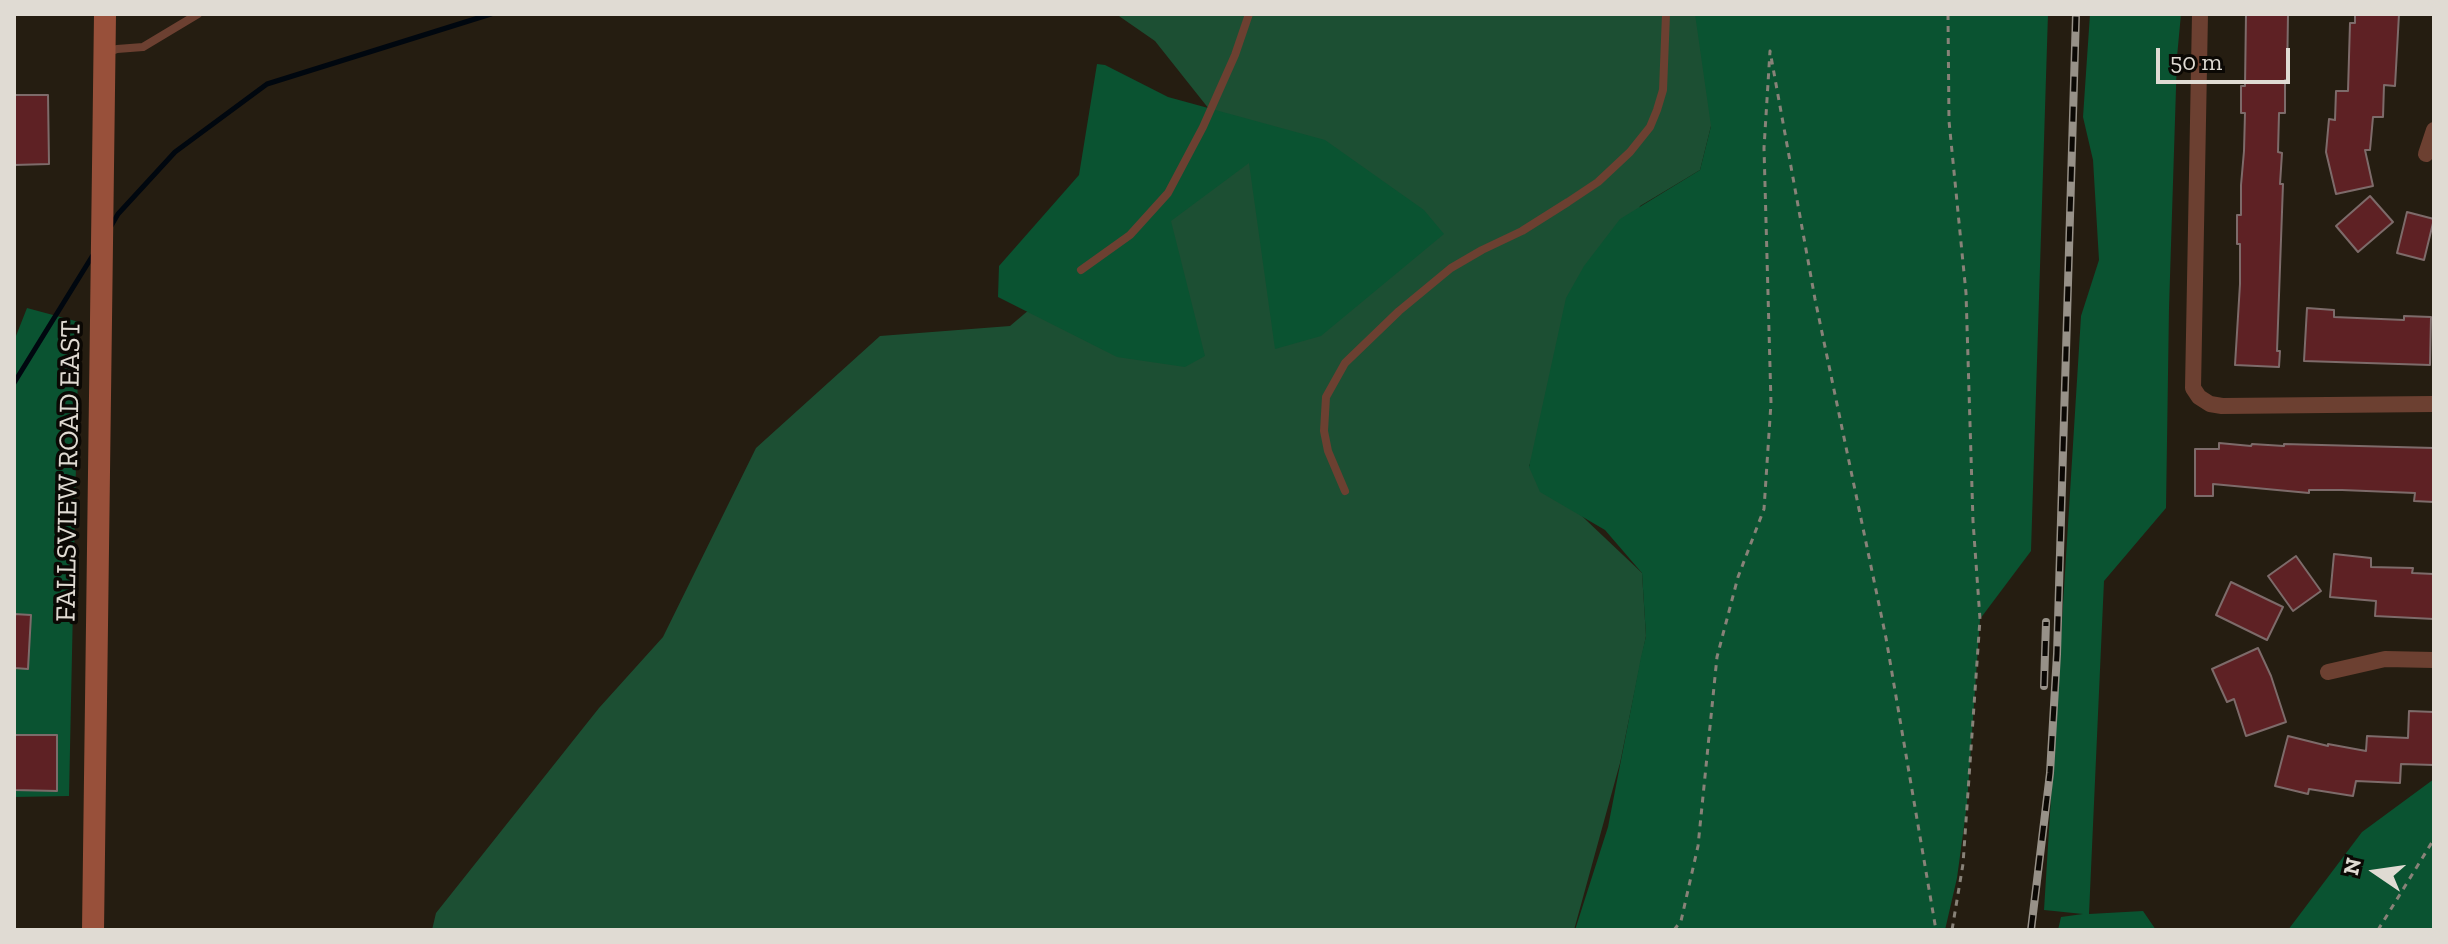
<!DOCTYPE html>
<style>
body{margin:0}
#map{position:relative;width:2448px;height:944px;overflow:hidden;background:#251d11;font-family:"Zilla Slab",serif}
canvas{display:block}
.frame{position:absolute;inset:0;border:16px solid #e0dbd3;pointer-events:none}
.north{position:absolute;left:2336px;top:832px;width:80px;height:80px;-webkit-text-stroke:6px #0b0804;paint-order:stroke;rotate:283deg;font-size:22px;font-weight:700;line-height:32px;text-align:center;color:#e0dbd3}
.north::after{content:'';display:block;margin:auto;width:28px;height:36px;background:#e0dbd3;clip-path:polygon(50% 0,100% 100%,50% 72%,0 100%)}
.scale{position:absolute;left:2156px;top:48px;width:134px;height:36px;box-sizing:border-box;border:4px solid #e0dbd3;border-top:0;padding-left:10px;font-size:24px;line-height:28px;white-space:nowrap;color:#e0dbd3;-webkit-text-stroke:6px #0b0804;paint-order:stroke}
</style>
<div id="map">
<canvas width="2448" height="944"></canvas>
<div class="frame"></div>
<div class="north">N</div>
<div class="scale">50 m</div>
</div>
<script>
const ctx = document.querySelector('canvas').getContext('2d');
ctx.lineJoin = 'round';
function fillPath(path, color) { ctx.fillStyle = color; ctx.fill(path, 'evenodd'); }
const shape = rows => new Path2D(rows.map(r => 'M' + r).join(''));
function strokePath(path, color, width, dash) { ctx.strokeStyle = color; ctx.lineWidth = width; ctx.lineCap = dash ? 'butt' : 'round'; ctx.setLineDash(dash || []); ctx.stroke(path); }
function write(font, color, halo, rows, align = 'center') {
  ctx.font = font + ' "Zilla Slab",serif'; ctx.lineWidth = 7; ctx.setLineDash([]); ctx.textBaseline = 'middle'; ctx.strokeStyle = halo; ctx.fillStyle = color; for (const [text, x, y, turn = 0] of rows) {
    ctx.save(); ctx.translate(x, y); ctx.rotate((+turn || 0) * Math.PI / 180); ctx.textAlign = isNaN(turn) ? turn : align; if (halo) ctx.strokeText(text, 0, 0); ctx.fillText(text, 0, 0); ctx.restore();
  }
}
fillPath(shape([
 [1116,14,1728,14,1711,126,1700,170,1640,206,1529,466,1642,573,1646,636,1620,763,1574,930,432,930,436,913,599,708,663,637,756,448,880,336,1010,326,1232,138,1155,41]
]), '#1c4f33');
fillPath(shape([
 [1695,14,2048,14,2031,551,1980,619,1967,804,1957,878,1945,930,1575,930,1608,827,1641,657,1646,636,1642,573,1605,530,1540,492,1529,467,1566,298,1584,266,1620,219,1700,170,1711,126],
 [2090,14,2181,14,2177,57,2169,308,2166,508,2104,581,2089,914,2143,911,2156,930,2058,930,2061,917,2083,914,2044,910,2081,316,2099,260,2093,160,2083,117],
 [1097,64,1105,65,1168,97,1325,140,1424,210,1444,234,1321,336,1275,349,1249,163,1171,221,1205,356,1185,367,1117,357,998,297,999,266,1079,175],
 [27,308,79,322,69,796,14,797,14,341],
 [2434,779,2434,930,2288,930,2362,832]
]), '#0a5331');
strokePath(shape([
 [111,226,118,214,175,152,267,84,491,14],
 [14,383,93,255]
]), '#00070f', 5);
const building = shape([
 [2246,14,2288,14,2287,80,2285,80,2285,113,2279,113,2278,152,2282,153,2280,184,2283,184,2277,351,2280,351,2279,367,2235,365,2240,284,2240,244,2237,244,2237,215,2241,215,2241,185,2244,151,2245,113,2241,113,2241,86,2245,86,2246,14],
 [2355,14,2399,14,2395,86,2384,85,2383,117,2373,117,2370,150,2365,150,2373,186,2336,194,2326,152,2329,119,2335,120,2336,91,2348,91,2350,23,2355,23,2355,14],
 [14,95,48,95,49,164,14,165,14,95],
 [2370,196,2393,222,2358,252,2336,226,2370,196],
 [2407,212,2434,219,2424,260,2397,253,2407,212],
 [2307,308,2334,310,2334,317,2404,320,2404,316,2431,317,2430,365,2304,361,2307,308],
 [2219,443,2251,446,2252,444,2284,446,2284,444,2434,448,2434,502,2414,501,2415,493,2342,490,2309,490,2309,493,2213,484,2213,496,2195,496,2195,449,2219,449,2219,443],
 [2334,554,2371,558,2371,567,2413,568,2412,573,2434,574,2434,619,2375,616,2376,601,2330,597,2334,554],
 [2296,556,2321,591,2293,611,2268,576,2296,556],
 [2231,582,2283,607,2267,640,2216,615,2231,582],
 [14,614,31,615,28,669,14,668,14,614],
 [2258,648,2271,676,2286,722,2246,736,2234,699,2227,702,2212,669,2258,648],
 [2409,711,2434,712,2434,765,2401,764,2400,783,2356,781,2353,796,2309,789,2308,794,2275,786,2288,736,2328,746,2328,744,2366,751,2367,736,2408,738,2409,711],
 [14,735,57,735,57,791,14,790,14,735]
]);
fillPath(building, '#5e2124');
strokePath(building, '#7d6b6a', 2);
strokePath(shape([
 [1948,14,1949,121,1966,293,1973,521,1980,619,1963,864,1952,930],
 [1674,930,1681,921,1698,846,1717,657,1738,577,1764,509,1771,403,1764,148,1770,51,1815,299,1886,638,1936,930],
 [2378,930,2434,839]
]), '#888278', 3, [6, 6]);
strokePath(shape([
 [106,53,117,49,143,47,198,14],
 [1081,270,1130,235,1168,193,1203,127,1235,55,1249,14],
 [1345,491,1328,451,1324,431,1326,397,1345,363,1399,311,1451,268,1482,250,1522,231,1568,202,1598,182,1630,152,1650,127,1657,110,1663,90,1666,14]
]), '#6c4031', 8);
strokePath(shape([
 [2200,14,2193,388,2199,397,2210,404,2222,406,2434,404],
 [2426,154,2434,130],
 [2328,672,2385,659,2434,660]
]), '#6c4031', 16);
strokePath(shape([
 [93,930,105,14]
]), '#98503a', 22);
const rail = shape([
 [2044,686,2046,622],
 [2031,930,2050,773,2057,654,2076,14]
]);
strokePath(rail, '#979188', 8);
strokePath(rail, '#0b0804', 5, [15]);
write('28px', '#e0dbd3', '#0b0804', [
 ["FALLSVIEW ROAD EAST",69,471,-89]
]);
</script>
